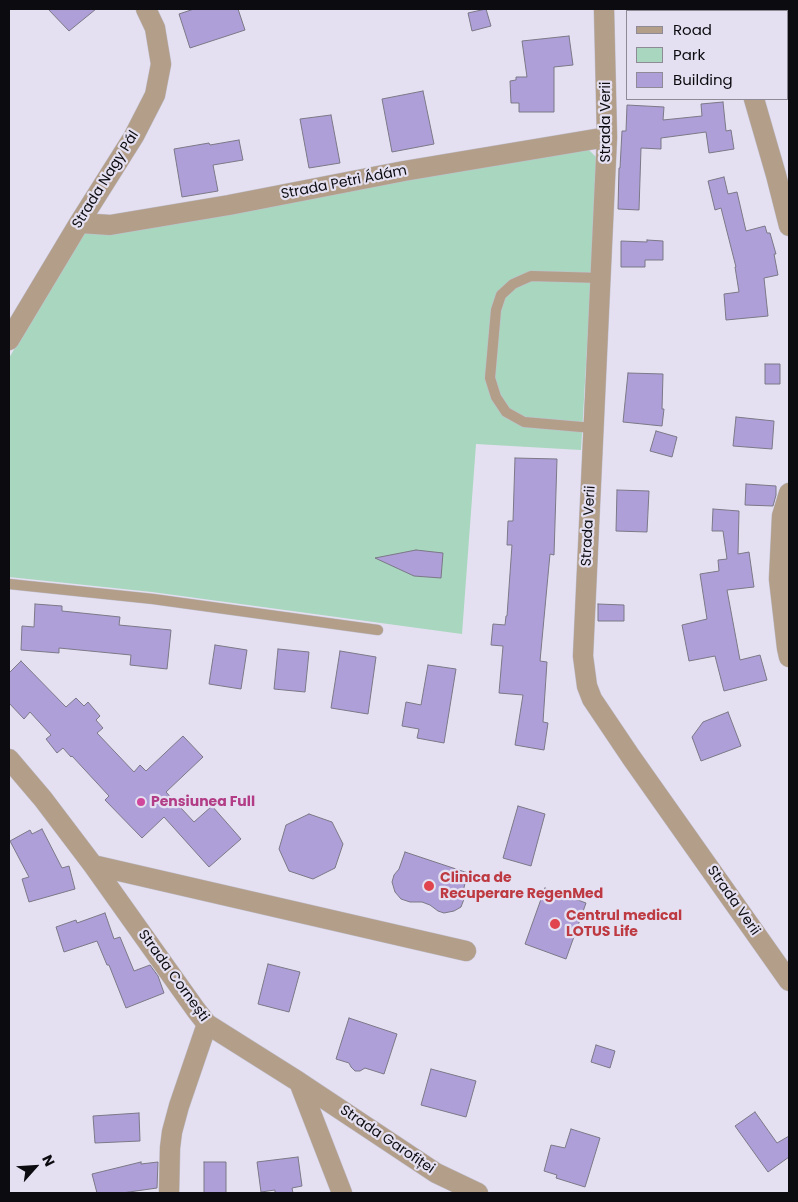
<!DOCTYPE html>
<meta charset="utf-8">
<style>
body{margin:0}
#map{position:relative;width:798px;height:1202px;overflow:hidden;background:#e4e0f1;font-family:Poppins,sans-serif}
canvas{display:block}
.frame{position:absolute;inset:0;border:10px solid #0c0b10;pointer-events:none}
.legend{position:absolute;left:626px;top:10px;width:162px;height:90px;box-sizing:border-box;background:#e4e0f1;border:1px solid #8e8b97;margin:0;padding:6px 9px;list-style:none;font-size:15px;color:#0c0b10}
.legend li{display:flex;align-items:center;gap:10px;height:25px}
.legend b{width:25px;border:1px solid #8e8b97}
.north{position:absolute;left:10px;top:1142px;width:50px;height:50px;-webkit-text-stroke:4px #e4e0f1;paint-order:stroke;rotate:64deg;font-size:14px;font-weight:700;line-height:20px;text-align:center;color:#0c0b10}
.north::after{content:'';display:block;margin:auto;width:18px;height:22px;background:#0c0b10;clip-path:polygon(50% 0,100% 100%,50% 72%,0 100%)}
</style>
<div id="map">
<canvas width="798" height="1202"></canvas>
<div class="frame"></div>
<ul class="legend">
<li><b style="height:6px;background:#b29e89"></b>Road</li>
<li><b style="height:14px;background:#a9d6be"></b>Park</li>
<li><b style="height:14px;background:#ae9fd8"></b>Building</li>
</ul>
<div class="north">N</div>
</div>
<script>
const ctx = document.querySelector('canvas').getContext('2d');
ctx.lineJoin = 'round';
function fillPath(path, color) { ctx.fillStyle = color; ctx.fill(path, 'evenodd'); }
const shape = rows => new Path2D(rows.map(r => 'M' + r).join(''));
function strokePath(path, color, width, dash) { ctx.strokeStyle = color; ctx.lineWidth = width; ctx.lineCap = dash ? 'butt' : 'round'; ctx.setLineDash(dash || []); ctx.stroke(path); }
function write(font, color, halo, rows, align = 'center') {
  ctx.font = font + ' Poppins,sans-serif'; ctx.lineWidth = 4.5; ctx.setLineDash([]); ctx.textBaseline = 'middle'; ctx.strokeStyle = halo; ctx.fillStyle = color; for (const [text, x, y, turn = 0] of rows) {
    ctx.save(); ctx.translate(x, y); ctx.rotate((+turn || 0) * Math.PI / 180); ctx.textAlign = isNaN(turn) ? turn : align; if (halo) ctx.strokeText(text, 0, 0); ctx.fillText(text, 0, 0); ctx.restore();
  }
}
fillPath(shape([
 [587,148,598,159,581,450,476,444,462,634,152,592,9,577,9,358,83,233]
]), '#a9d6be');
const building = shape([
 [48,9,96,9,69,31,48,9],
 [194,9,238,9,245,30,190,48,179,14,194,9],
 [486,9,491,26,472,31,468,13,486,9],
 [569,36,573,65,554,67,554,112,519,112,519,103,511,103,510,81,516,80,516,77,527,77,522,41,569,36],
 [423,91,434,144,392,152,382,99,423,91],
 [723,102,726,131,731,130,734,149,709,153,706,132,661,138,661,149,641,148,639,210,618,209,619,168,620,168,622,131,626,131,627,105,664,107,663,120,702,116,701,104,723,102],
 [331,115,340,163,309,168,300,119,331,115],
 [239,140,243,160,213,165,218,191,182,197,174,149,209,143,210,145,239,140],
 [724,177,728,194,737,192,746,231,765,226,767,233,770,233,776,254,774,254,778,275,764,278,768,316,726,320,724,294,739,292,735,267,736,267,721,208,715,210,708,181,724,177],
 [647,240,663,241,663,260,645,260,645,267,621,267,621,241,647,242,647,240],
 [765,364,780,364,780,384,765,384,765,364],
 [628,373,663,374,662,409,664,409,662,426,623,422,628,373],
 [736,417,774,421,772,449,733,446,736,417],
 [656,431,677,437,672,457,650,451,656,431],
 [515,458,557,459,554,555,550,554,540,661,547,662,543,722,548,723,544,750,515,745,523,695,499,693,503,646,491,645,493,624,505,625,506,616,507,616,512,545,507,545,508,521,513,521,515,458],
 [746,484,776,486,776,495,773,506,745,505,746,484],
 [617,490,649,491,647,532,616,531,617,490],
 [713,509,739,511,738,554,749,552,754,587,727,590,740,660,760,655,767,680,724,691,715,656,689,661,682,625,707,619,700,574,719,571,718,560,727,559,723,531,712,531,713,509],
 [416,550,443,553,441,578,414,576,375,558,416,550],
 [35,604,62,606,62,611,120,617,119,625,171,630,167,669,130,665,131,655,59,648,59,653,21,650,22,626,34,627,35,604],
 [598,604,624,605,624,621,598,621,598,604],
 [215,645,247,650,241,689,209,684,215,645],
 [278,649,309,652,305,692,274,689,278,649],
 [340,651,376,657,368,714,331,708,340,651],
 [21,661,66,707,76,698,84,706,88,702,100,716,96,720,103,728,97,733,134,772,140,765,146,771,183,736,203,757,166,792,194,822,212,806,241,839,209,867,164,817,142,838,105,800,109,796,72,756,71,757,63,748,57,753,46,739,51,735,30,712,24,719,9,703,9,673,21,661],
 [428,665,456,669,444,743,417,738,419,729,402,726,406,702,421,705,428,665],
 [728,712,741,746,701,761,692,737,703,722,728,712],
 [518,806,545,814,531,866,503,858,518,806],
 [309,814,332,822,343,844,335,868,313,879,289,871,279,849,286,825,309,814],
 [42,829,62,868,69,866,75,889,29,902,22,879,29,877,10,841,30,830,32,834,42,829],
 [405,852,468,873,463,891,464,899,461,907,454,911,444,913,438,911,430,905,422,902,410,902,401,899,395,892,392,882,394,875,399,869,405,852],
 [545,888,586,903,566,959,525,944,545,888],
 [105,913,114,939,120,937,134,971,150,965,158,976,164,993,126,1008,109,965,107,965,97,941,64,952,56,927,76,920,77,923,105,913],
 [268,964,300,972,289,1012,258,1004,268,964],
 [349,1018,397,1034,384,1074,365,1068,360,1071,355,1071,351,1067,349,1063,336,1059,349,1018],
 [596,1045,615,1051,610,1068,591,1062,596,1045],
 [431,1069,476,1081,466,1117,421,1105,431,1069],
 [755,1112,777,1143,789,1136,789,1157,768,1172,735,1126,755,1112],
 [139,1113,140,1141,95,1143,93,1116,139,1113],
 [571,1129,600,1138,585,1187,556,1178,557,1175,544,1171,551,1145,565,1148,571,1129],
 [298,1157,302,1186,292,1188,293,1193,275,1193,275,1190,261,1192,257,1162,298,1157],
 [141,1162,141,1164,158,1162,157,1188,122,1193,97,1193,92,1174,141,1162],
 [204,1162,226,1162,226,1193,204,1193,204,1162]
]);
fillPath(building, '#ae9fd8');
strokePath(building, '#7b7887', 1);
const lane = shape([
 [593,428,524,422,506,412,496,397,490,378,496,310,501,295,513,284,531,276,601,278],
 [9,584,153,599,378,630]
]);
const street = shape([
 [604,9,607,137,583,656,587,686,592,699,631,757,789,981],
 [734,9,734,11],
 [754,99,776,175,789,226],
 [80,223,110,225,229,205,404,171,607,137],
 [9,340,78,225,134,136,155,95,161,64,155,28,146,9],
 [789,493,782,516,779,579,787,648,789,657],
 [9,759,43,799,93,865,196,1010,207,1024,299,1082,436,1173,478,1193],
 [93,865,466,951],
 [299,1082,342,1193],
 [169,1193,170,1148,172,1132,179,1106,207,1024]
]);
strokePath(lane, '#c1becd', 11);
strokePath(street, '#c1becd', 21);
strokePath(lane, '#b29e89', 10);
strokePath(street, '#b29e89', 20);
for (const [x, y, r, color] of [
 [141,802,5,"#d1479c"],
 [429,886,6,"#e0444e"],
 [555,924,6,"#e0444e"]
]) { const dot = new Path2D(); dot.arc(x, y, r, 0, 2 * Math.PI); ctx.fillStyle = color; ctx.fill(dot); strokePath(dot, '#e4e0f1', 2); }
write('14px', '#0c0b10', '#e4e0f1', [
 ["Strada Verii",606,122,-90],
 ["Strada Nagy Pál",106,180,-58],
 ["Strada Petri Ádám",344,183,-11],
 ["Strada Verii",589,526,-87],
 ["Strada Verii",733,901,55],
 ["Strada Cornești",173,976,54],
 ["Strada Garofiței",387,1140,34]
]);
write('bold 14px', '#b23c85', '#e4e0f1', [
 ["Pensiunea Full",151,802]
], 'left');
write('bold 14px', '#be3a42', '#e4e0f1', [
 ["Clinica de",440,878],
 ["Recuperare RegenMed",440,894],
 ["Centrul medical",566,916],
 ["LOTUS Life",566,932]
], 'left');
</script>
